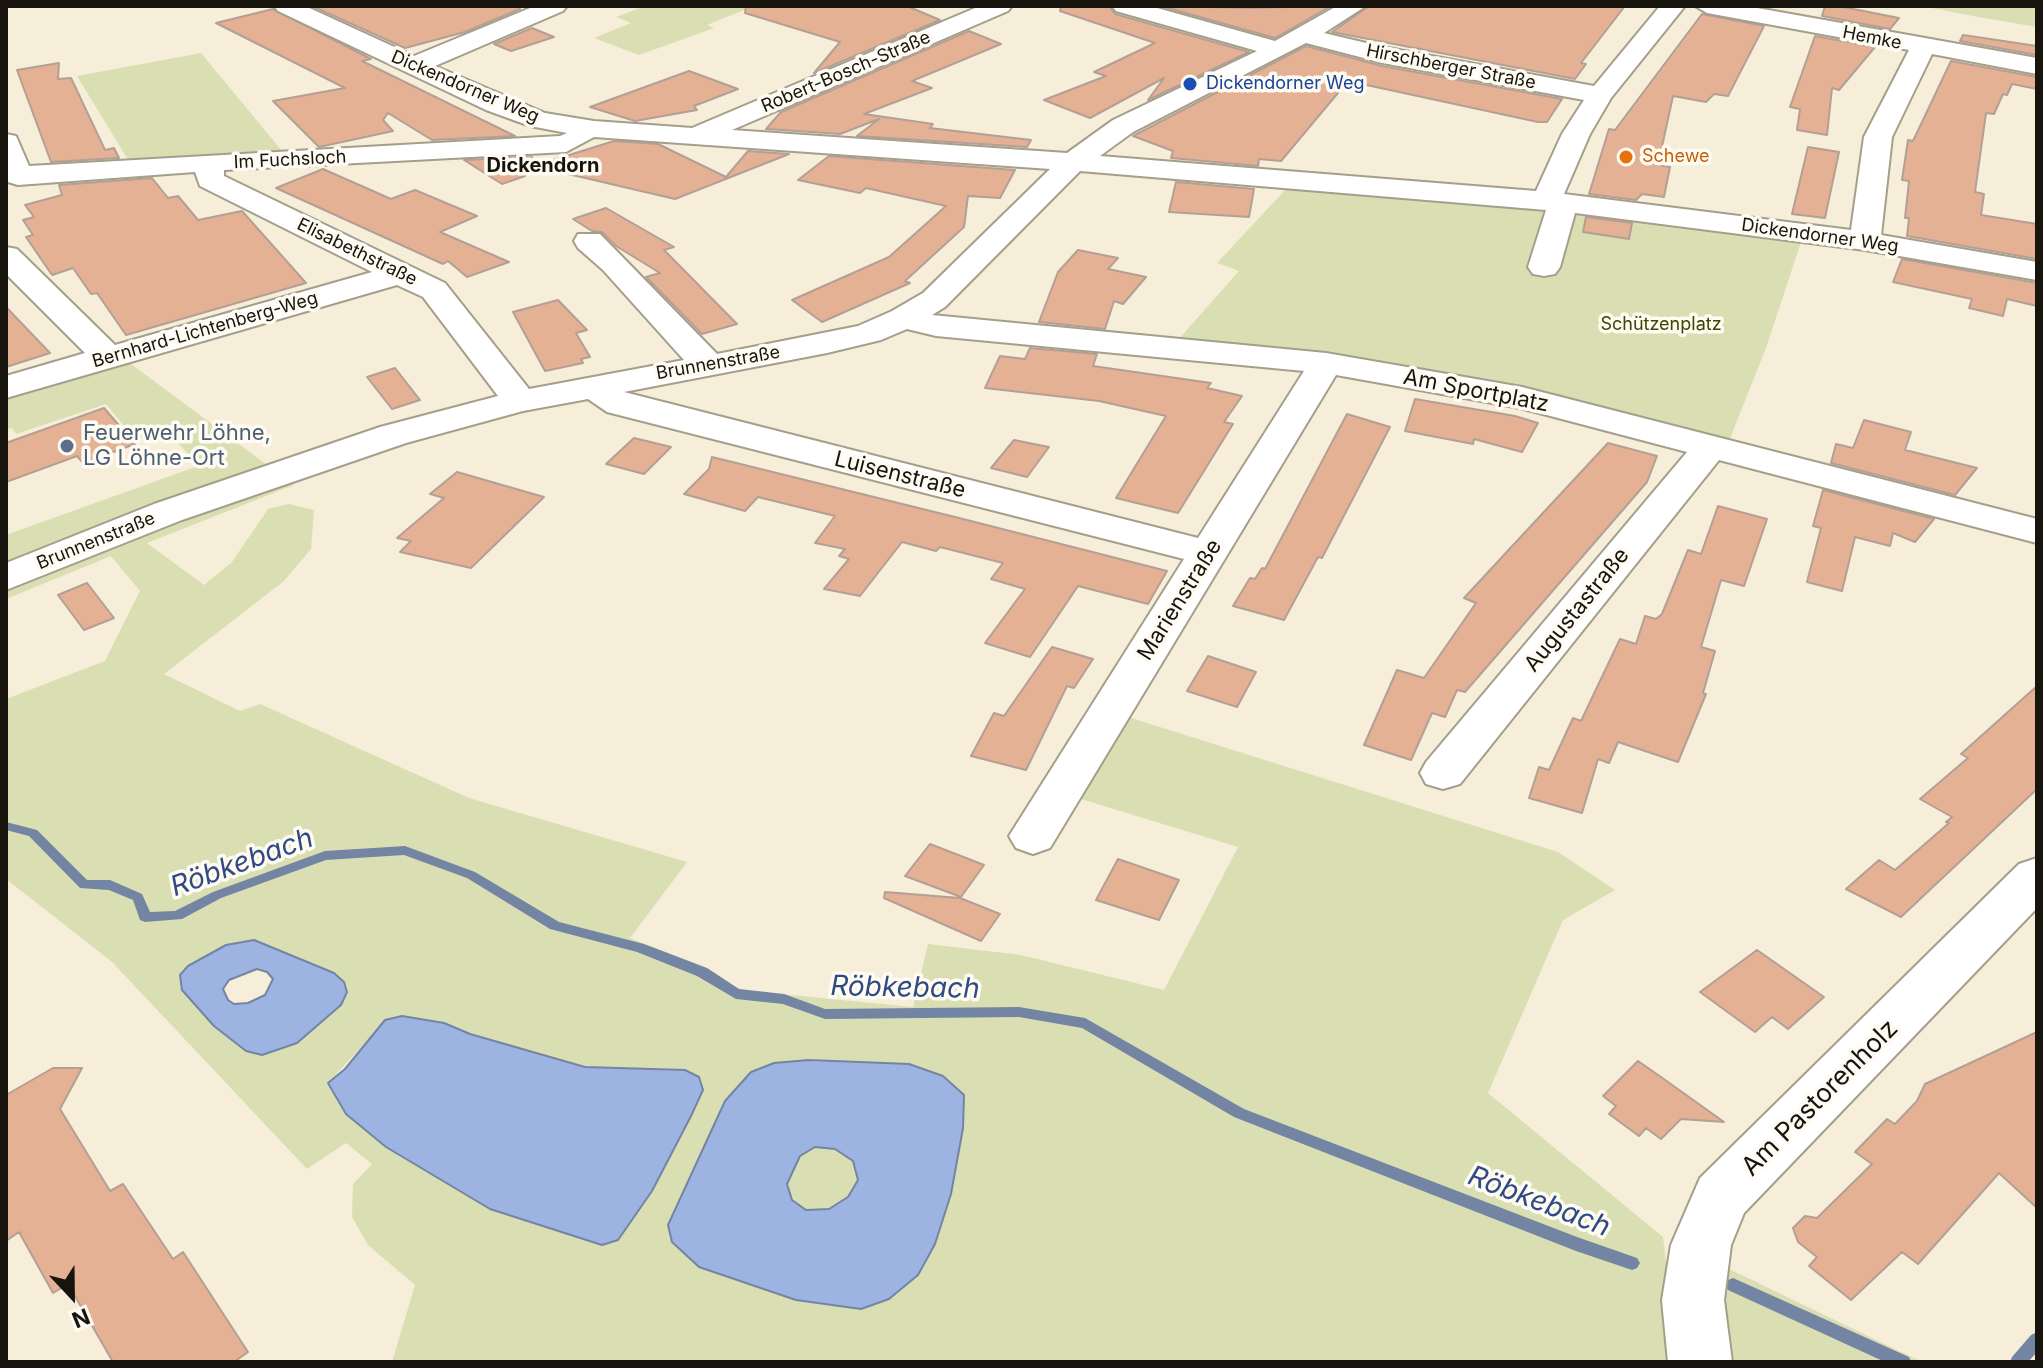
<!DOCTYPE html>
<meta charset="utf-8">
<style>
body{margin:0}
#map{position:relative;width:2043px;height:1368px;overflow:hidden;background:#f6eed9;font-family:Inter,sans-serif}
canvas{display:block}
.frame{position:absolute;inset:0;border:8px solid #16140d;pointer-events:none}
.north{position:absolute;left:32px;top:1256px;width:80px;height:80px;-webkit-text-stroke:6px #fefbf3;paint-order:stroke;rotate:158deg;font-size:22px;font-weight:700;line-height:32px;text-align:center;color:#16140d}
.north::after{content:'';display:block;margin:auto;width:28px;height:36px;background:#16140d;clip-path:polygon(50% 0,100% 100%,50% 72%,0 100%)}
</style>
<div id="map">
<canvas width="2043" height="1368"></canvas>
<div class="frame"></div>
<div class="north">N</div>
</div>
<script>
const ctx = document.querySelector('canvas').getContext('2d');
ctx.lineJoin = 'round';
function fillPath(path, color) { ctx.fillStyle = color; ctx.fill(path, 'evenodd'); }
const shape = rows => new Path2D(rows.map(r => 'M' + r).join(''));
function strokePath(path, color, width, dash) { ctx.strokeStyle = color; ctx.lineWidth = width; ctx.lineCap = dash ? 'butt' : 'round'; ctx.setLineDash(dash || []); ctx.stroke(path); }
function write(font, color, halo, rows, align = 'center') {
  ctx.font = font + ' Inter,sans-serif'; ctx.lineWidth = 7; ctx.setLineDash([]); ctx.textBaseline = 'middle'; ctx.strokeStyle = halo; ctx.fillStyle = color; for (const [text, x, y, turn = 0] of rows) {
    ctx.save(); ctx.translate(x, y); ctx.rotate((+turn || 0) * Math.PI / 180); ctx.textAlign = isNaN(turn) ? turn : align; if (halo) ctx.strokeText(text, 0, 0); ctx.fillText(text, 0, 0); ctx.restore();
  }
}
fillPath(shape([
 [637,6,754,6,707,25,714,28,639,55,594,38,631,23,616,17,640,8],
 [1922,6,2037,6,2037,27,1978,17],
 [201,53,287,157,130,163,77,76],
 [1288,187,1547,210,1801,242,1766,348,1727,446,1177,341,1239,271,1217,263],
 [123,358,294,485,147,543,204,585,232,562,268,509,289,504,314,510,311,549,284,581,164,674,240,711,260,704,469,798,687,862,630,938,709,969,739,990,913,1007,928,944,1021,955,1164,990,1238,847,1081,799,1128,717,1558,852,1615,890,1563,920,1488,1093,1663,1237,1678,1362,392,1362,415,1285,368,1245,352,1217,353,1184,372,1164,346,1143,307,1169,112,962,6,879,6,699,105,661,140,591,111,556,6,599,6,535,198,466,167,429,136,440,106,404,16,434,12,428,6,430,6,394],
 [204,956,344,982,341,1005,297,1043,262,1055,246,1051],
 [444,1023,470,1034,585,1067,684,1070,703,1090,652,1191,602,1245,490,1209,386,1147,346,1114,328,1083,366,1042],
 [809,1060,909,1064,861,1309,668,1225,725,1101,774,1063],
 [815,1147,835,1149,854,1162,858,1180,848,1197,829,1209,806,1210,792,1200,787,1184,800,1156],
 [1725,1267,1922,1362,1720,1362]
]), '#d9dfb2');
const water = shape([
 [254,940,334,973,344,982,347,992,341,1005,297,1043,262,1055,246,1051,214,1026,182,990,180,975,188,966,226,945,254,940],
 [257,969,267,972,273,979,265,995,248,1003,234,1004,228,1000,223,989,229,980,257,969],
 [402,1016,444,1023,470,1034,585,1067,685,1070,699,1077,703,1090,691,1116,652,1191,618,1240,602,1245,490,1209,386,1147,346,1114,328,1083,345,1069,385,1020,402,1016],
 [809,1060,909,1064,943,1076,964,1095,963,1128,951,1194,935,1244,918,1275,889,1299,861,1309,796,1300,699,1267,672,1242,668,1225,725,1101,751,1072,774,1063,809,1060],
 [815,1147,835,1149,853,1161,858,1180,848,1197,829,1209,806,1210,792,1200,787,1184,800,1156,815,1147]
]);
fillPath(water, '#9db4e3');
strokePath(water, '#7484a3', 2);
fillPath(shape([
 [6,822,37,830,87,880,110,880,142,894,150,912,175,911,213,892,325,851,405,846,475,872,559,922,644,944,707,968,739,989,784,994,825,1009,1019,1007,1085,1018,1244,1109,1577,1237,1637,1258,1640,1263,1637,1268,1632,1270,1576,1251,1234,1117,1082,1028,1019,1017,825,1019,783,1004,736,999,697,976,637,952,550,929,467,878,404,855,326,860,221,898,182,919,145,922,140,920,133,900,109,890,80,888,29,836,6,830,6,822],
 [1733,1278,1909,1357,1911,1362,1885,1362,1728,1290,1725,1285,1728,1280,1733,1278],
 [2037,1332,2037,1352,2028,1362,2010,1362,2012,1357,2031,1335,2037,1332]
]), '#7484a3');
const building = shape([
 [312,6,519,6,520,9,465,32,405,48,312,6],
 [746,6,907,6,940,20,814,73,840,42,745,13,746,6],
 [1061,6,1109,6,1115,14,1249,52,1148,100,1164,78,1090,118,1044,100,1106,76,1094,72,1155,43,1060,11,1061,6],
 [1161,6,1250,8,1331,6,1275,38,1161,6],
 [1369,6,1625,6,1581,63,1586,64,1575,79,1332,32,1369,6],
 [1825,6,1838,6,1899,18,1890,29,1822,16,1825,6],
 [273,9,371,59,362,61,515,136,432,140,388,113,383,120,393,131,319,147,273,101,345,88,216,23,273,9],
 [1702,14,1764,26,1728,96,1714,94,1706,102,1673,96,1658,165,1670,167,1664,197,1642,194,1636,200,1589,194,1609,129,1615,130,1702,14],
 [532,28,554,37,511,51,494,44,532,28],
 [969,31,1001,44,912,81,932,88,864,114,933,124,930,128,1031,140,1027,147,857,136,879,119,840,134,766,129,781,112,969,31],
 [1963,35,2037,46,2037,55,1960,41,1963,35],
 [1815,36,1875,47,1839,90,1832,88,1827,135,1797,130,1800,109,1790,107,1815,36],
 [1306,46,1382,66,1562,99,1547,122,1538,122,1348,81,1281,161,1259,159,1258,166,1171,158,1173,151,1133,136,1306,46],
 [1951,61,2037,77,2037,89,2012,84,2007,95,2003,94,1994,114,1986,113,1975,192,1984,194,1981,215,2037,224,2037,259,1907,236,1909,218,1905,218,1909,181,1902,180,1908,140,1913,141,1951,61],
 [59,63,58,79,71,78,105,150,114,148,119,158,51,162,17,70,59,63],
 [689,71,738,89,694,106,697,110,635,121,590,107,689,71],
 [614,141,658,144,726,177,748,151,789,154,675,199,534,166,614,141],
 [1808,147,1839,152,1825,218,1792,214,1808,147],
 [829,156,1015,170,1000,198,968,196,964,227,905,281,910,283,822,322,792,300,889,257,946,206,866,188,860,193,798,180,829,156],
 [532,157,525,176,502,184,464,160,532,157],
 [323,169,391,199,415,190,477,216,440,232,509,262,467,277,448,261,443,264,276,188,323,169],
 [152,178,168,198,178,196,198,220,242,211,306,283,126,335,97,293,91,294,73,268,52,275,26,237,33,235,23,220,34,217,25,205,62,195,59,185,152,178],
 [1176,182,1254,189,1249,217,1169,212,1176,182],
 [606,208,674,247,664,250,737,324,702,334,646,277,660,273,616,246,602,232,592,231,573,219,606,208],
 [1586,217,1632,223,1629,239,1583,232,1586,217],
 [1078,250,1118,258,1108,269,1146,277,1123,304,1114,301,1105,329,1039,322,1058,272,1078,250],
 [1902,259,2037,283,2037,306,2007,299,2003,316,1969,308,1972,299,1893,282,1902,259],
 [558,300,587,330,576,333,590,357,581,359,583,363,545,371,513,312,558,300],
 [6,307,50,353,6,367,6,307],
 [1030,348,1097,354,1093,366,1211,383,1207,388,1242,396,1224,422,1233,424,1178,513,1116,498,1166,416,1099,401,985,388,1000,356,1025,359,1030,348],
 [395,368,420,400,392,409,367,377,395,368],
 [1415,399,1515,416,1538,423,1522,452,1474,439,1473,444,1405,431,1415,399],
 [104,408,135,444,83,463,77,456,6,482,6,443,104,408],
 [1347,414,1390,427,1322,558,1318,557,1284,620,1233,606,1250,578,1255,579,1262,568,1265,569,1347,414],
 [1864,420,1911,432,1905,450,1977,468,1955,495,1831,463,1836,444,1853,448,1864,420],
 [634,438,671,447,644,474,606,464,634,438],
 [1014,440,1049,447,1027,477,991,468,1014,440],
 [1608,443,1657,456,1647,482,1465,692,1457,690,1445,717,1432,713,1411,760,1364,745,1397,670,1424,678,1476,603,1464,598,1608,443],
 [712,457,959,518,1167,571,1148,604,1078,586,1030,657,985,643,1025,589,991,579,1003,563,940,547,936,551,902,542,860,596,824,589,849,559,839,556,845,549,815,543,835,516,758,497,745,511,684,494,709,469,712,457],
 [457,472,544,497,471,568,400,552,411,541,397,538,444,498,430,494,457,472],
 [1823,490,1934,519,1915,542,1893,533,1890,546,1855,537,1842,591,1807,582,1821,528,1813,526,1823,490],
 [1718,506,1767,519,1744,586,1721,580,1701,647,1715,651,1703,693,1706,694,1678,762,1618,742,1609,763,1598,759,1582,813,1529,798,1539,767,1549,770,1573,718,1581,721,1620,639,1636,644,1645,616,1656,619,1662,614,1688,550,1701,554,1718,506],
 [87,583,114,618,84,630,58,595,87,583],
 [1052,647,1093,659,1074,688,1067,686,1026,770,971,756,994,713,1004,716,1052,647],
 [1208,656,1256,672,1237,707,1187,691,1208,656],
 [2037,686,2037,789,1901,917,1846,889,1879,860,1895,870,1949,823,1946,822,1952,817,1920,799,1968,758,1961,754,2037,686],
 [930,844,984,865,961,897,905,876,930,844],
 [1118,859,1179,880,1159,920,1096,900,1118,859],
 [885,892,960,898,1000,914,981,941,884,898,885,892],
 [1757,950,1824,997,1788,1029,1772,1017,1755,1032,1700,992,1757,950],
 [2037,1032,2037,1208,1999,1173,1918,1264,1902,1252,1851,1300,1809,1266,1817,1257,1798,1242,1793,1228,1805,1216,1817,1218,1872,1164,1855,1152,1887,1119,1895,1124,1917,1101,1925,1084,2037,1032],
 [1638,1061,1661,1077,1724,1122,1681,1119,1661,1139,1646,1128,1639,1136,1609,1114,1616,1106,1603,1096,1638,1061],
 [53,1068,82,1068,60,1109,110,1191,123,1184,173,1259,183,1252,248,1352,234,1362,113,1362,68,1284,53,1293,19,1232,6,1241,6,1095,53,1068]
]);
fillPath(building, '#e5b195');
strokePath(building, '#b49f95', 2);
const minor = shape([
 [274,6,305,6,414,56,535,6,567,6,563,11,435,66,545,113,594,121,692,128,980,6,1012,6,1008,11,732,130,1067,153,1113,120,1257,51,1116,11,1112,6,1150,6,1275,41,1337,6,1366,6,1324,33,1383,47,1594,86,1660,6,1685,6,1611,98,1590,134,1564,194,1851,230,1864,137,1909,50,1707,13,1695,6,1746,6,2037,58,2037,74,1932,54,1892,137,1881,235,2037,262,2037,280,1865,250,1575,213,1560,267,1555,274,1544,276,1533,274,1528,267,1546,210,1080,171,945,307,932,315,1326,353,1522,387,2037,519,2037,543,1719,460,1460,784,1443,789,1426,784,1420,773,1426,762,1687,452,1520,408,1336,375,1050,848,1033,854,1016,848,1009,836,1184,559,607,412,588,399,523,411,406,443,182,520,6,590,6,563,154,504,380,427,498,396,423,297,397,285,6,398,6,376,85,353,6,274,6,247,17,249,115,345,372,272,200,186,195,172,18,185,8,182,6,134,16,136,29,166,560,136,567,133,530,126,486,110,278,11,274,6],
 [1306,43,1383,63,1584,100,1562,134,1536,191,1100,156,1133,132,1306,43],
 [594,137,1050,169,923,293,892,311,858,326,717,354,600,234,578,234,574,241,578,248,603,270,684,360,529,389,445,283,224,176,224,170,566,152,594,137],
 [907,329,936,336,1304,371,1198,538,624,392,827,353,881,340,907,329],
 [2037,858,2037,908,1744,1213,1731,1245,1724,1300,1732,1362,1668,1362,1662,1300,1671,1245,1700,1178,2019,864,2037,858]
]);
strokePath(minor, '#a59e8b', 4);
fillPath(minor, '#fff');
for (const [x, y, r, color] of [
 [1190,84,8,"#1a4fb4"],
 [1626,157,8,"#e8710a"],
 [67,446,8,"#5c6f8a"]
]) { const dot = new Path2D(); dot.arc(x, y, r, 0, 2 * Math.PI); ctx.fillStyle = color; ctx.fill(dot); strokePath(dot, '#fefbf3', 3); }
write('18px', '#16140d', '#fefbf3', [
 ["Hemke",1872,38,11],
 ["Hirschberger Straße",1451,67,11],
 ["Robert-Bosch-Straße",846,72,-23],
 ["Dickendorner Weg",465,87,23],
 ["Im Fuchsloch",290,160,-3],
 ["Dickendorner Weg",1820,236,8],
 ["Elisabethstraße",357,252,26],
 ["Bernhard-Lichtenberg-Weg",205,330,-16],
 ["Brunnenstraße",718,363,-10],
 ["Brunnenstraße",96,541,-22]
]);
write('18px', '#164399', '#fefbf3', [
 ["Dickendorner Weg",1206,84]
], 'left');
write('18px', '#c56008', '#fefbf3', [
 ["Schewe",1642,157]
], 'left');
write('18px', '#404402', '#fefbf3', [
 ["Schützenplatz",1661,325]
]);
write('bold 20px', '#16140d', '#fefbf3', [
 ["Dickendorn",543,166]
]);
write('22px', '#16140d', '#fefbf3', [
 ["Am Sportplatz",1476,391,11],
 ["Luisenstraße",900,475,14],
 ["Marienstraße",1180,600,-58],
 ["Augustastraße",1577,610,-51]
]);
write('22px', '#4e5e75', '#fefbf3', [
 ["Feuerwehr Löhne,",83,433],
 ["LG Löhne-Ort",83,458]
], 'left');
write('26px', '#16140d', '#fefbf3', [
 ["Am Pastorenholz",1820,1098,-45]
]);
write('italic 28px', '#304a84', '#fefbf3', [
 ["Röbkebach",242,863,-20],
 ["Röbkebach",905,988,1],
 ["Röbkebach",1539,1202,21]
]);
</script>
